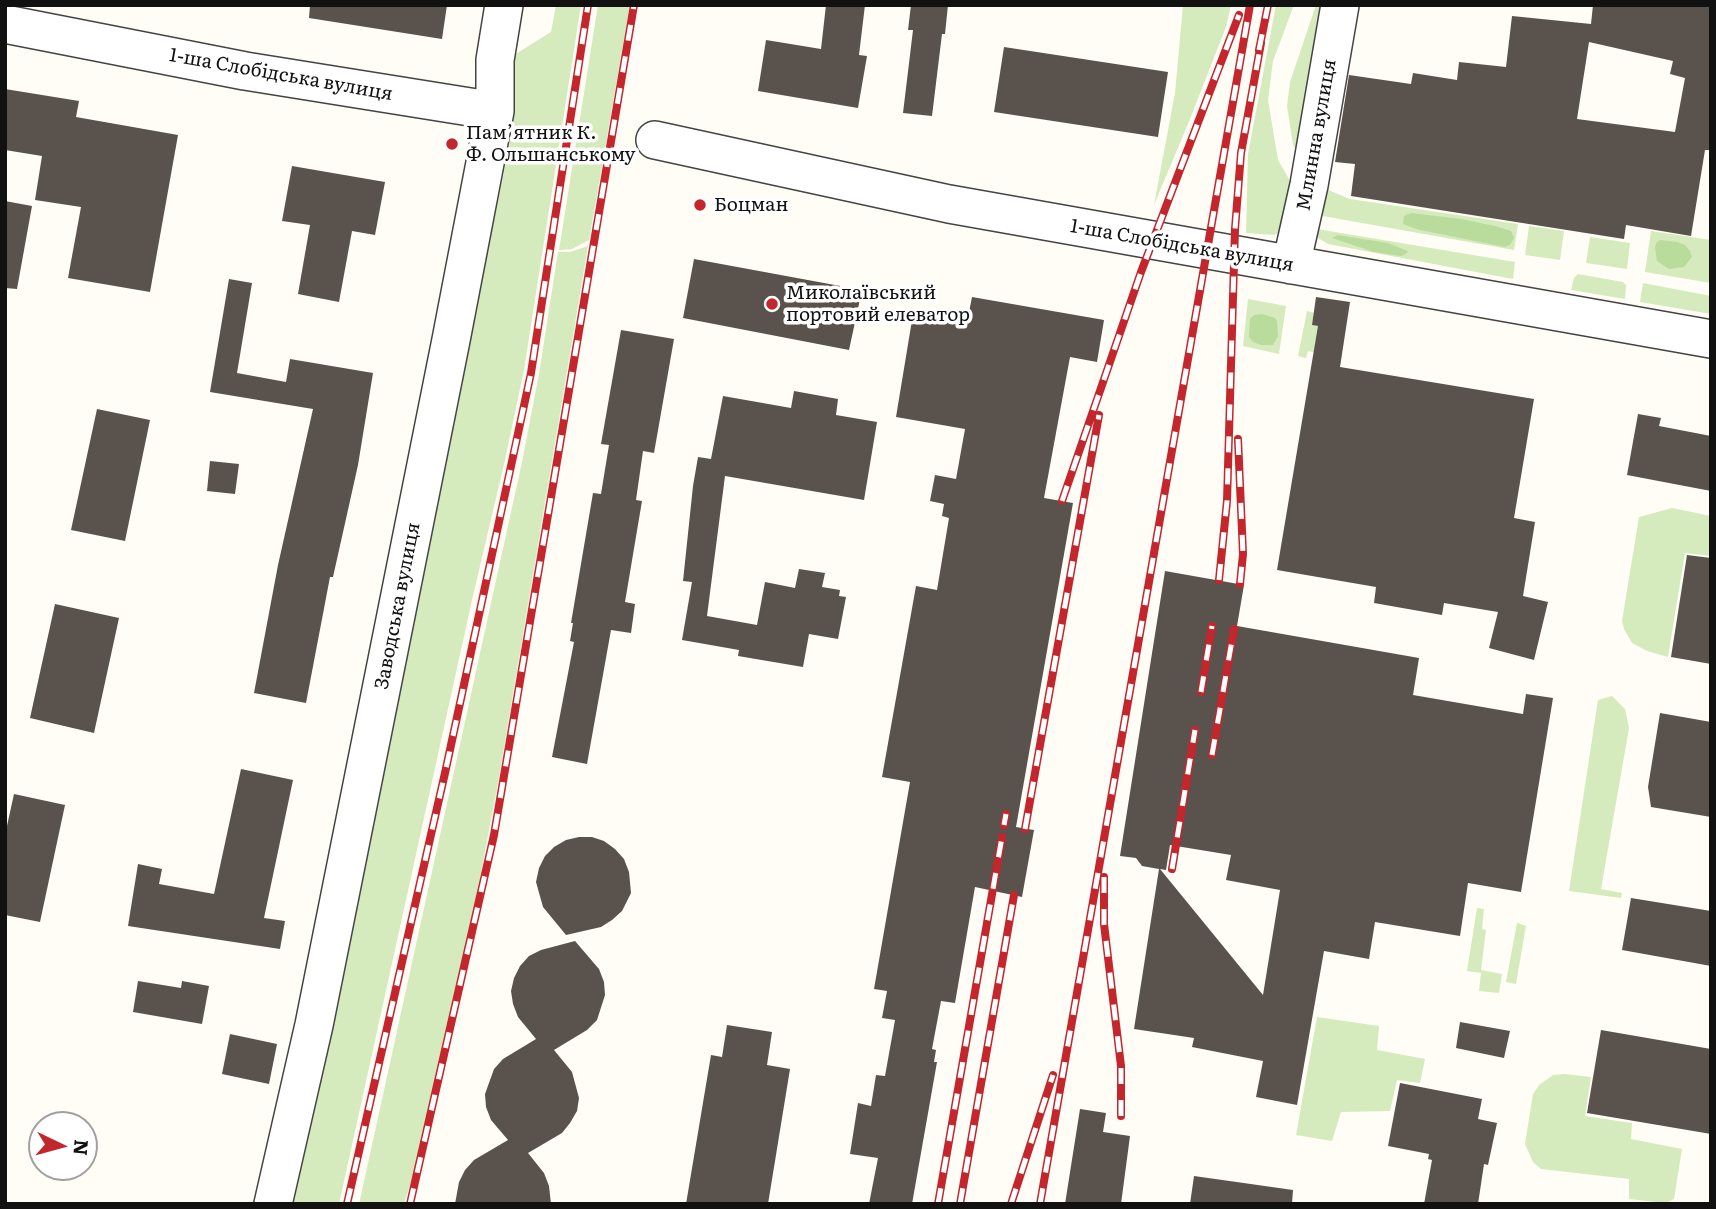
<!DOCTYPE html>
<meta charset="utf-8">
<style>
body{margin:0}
#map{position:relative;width:1716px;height:1209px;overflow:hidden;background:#fffdf5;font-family:Literata,serif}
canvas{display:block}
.frame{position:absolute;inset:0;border:7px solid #111;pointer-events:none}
.north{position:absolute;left:28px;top:1111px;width:70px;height:70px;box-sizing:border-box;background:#fff;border:2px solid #a0a0a0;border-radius:50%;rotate:95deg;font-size:19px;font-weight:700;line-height:28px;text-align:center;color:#111}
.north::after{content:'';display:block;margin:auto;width:24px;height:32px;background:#c4262e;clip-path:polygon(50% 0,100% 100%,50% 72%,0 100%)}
</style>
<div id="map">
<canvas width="1716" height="1209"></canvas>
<div class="frame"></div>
<div class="north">N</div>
</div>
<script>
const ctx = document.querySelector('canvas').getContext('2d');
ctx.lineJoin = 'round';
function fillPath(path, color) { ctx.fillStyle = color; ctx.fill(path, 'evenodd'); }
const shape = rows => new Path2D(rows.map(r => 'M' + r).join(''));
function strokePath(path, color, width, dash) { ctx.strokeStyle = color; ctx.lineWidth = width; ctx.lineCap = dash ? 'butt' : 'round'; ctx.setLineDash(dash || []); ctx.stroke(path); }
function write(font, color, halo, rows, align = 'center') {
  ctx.font = font + ' Literata,serif'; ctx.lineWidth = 7; ctx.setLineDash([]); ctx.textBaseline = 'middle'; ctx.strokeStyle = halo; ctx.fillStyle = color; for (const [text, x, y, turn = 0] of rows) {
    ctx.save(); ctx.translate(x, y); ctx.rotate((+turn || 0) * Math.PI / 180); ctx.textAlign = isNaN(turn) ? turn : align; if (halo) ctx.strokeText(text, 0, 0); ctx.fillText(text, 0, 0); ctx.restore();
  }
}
fillPath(shape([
 [556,5,581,5,524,370,505,460,472,600,339,1204,288,1204,329,1027,514,123,502,105,506,60,551,32],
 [598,5,630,5,589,240,572,249,559,250],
 [1183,5,1231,5,1226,27,1190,119,1154,205,1175,93],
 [1276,5,1294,5,1273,61,1268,100,1278,160,1289,179,1294,201,1290,228,1274,235,1246,233,1248,154],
 [1316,5,1331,5,1301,156,1293,145,1287,106,1290,82],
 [1321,187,1350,199,1518,224,1514,250,1317,215],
 [1529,226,1564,231,1560,260,1525,255],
 [1317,229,1515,262,1513,279,1328,244,1318,238],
 [1651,231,1711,240,1711,283,1645,272],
 [1590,237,1630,243,1627,269,1586,263],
 [588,246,498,783,470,930,414,1172,404,1204,359,1204,522,462,539,374,558,252,570,252],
 [1578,274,1623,282,1626,285,1625,299,1571,290,1574,278],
 [1643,283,1711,296,1711,314,1640,302],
 [1248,299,1286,306,1279,354,1243,346],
 [1307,311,1314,313,1312,325,1344,331,1337,358,1308,351,1306,358,1298,356],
 [1672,508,1711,516,1711,556,1685,553,1668,657,1647,651,1632,643,1624,629,1622,621,1639,517],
 [1612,696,1625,709,1629,728,1601,889,1622,893,1621,898,1569,891,1598,700],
 [1477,908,1484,909,1482,929,1486,930,1481,970,1502,974,1499,993,1479,991,1481,973,1467,971],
 [1517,923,1526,926,1516,984,1506,982],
 [1317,1017,1379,1026,1377,1050,1425,1059,1420,1083,1397,1080,1390,1111,1341,1112,1332,1141,1296,1135],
 [1565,1074,1591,1077,1585,1116,1632,1123,1631,1139,1682,1149,1674,1199,1666,1203,1629,1199,1629,1179,1541,1169,1533,1162,1525,1144,1533,1094,1539,1085,1553,1075]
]), '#d5ebbd');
fillPath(shape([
 [1411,213,1461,219,1495,226,1511,231,1514,238,1510,245,1505,247,1420,230,1403,224,1404,216],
 [1338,235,1388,243,1408,251,1406,254,1401,256,1374,252,1332,238],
 [1660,240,1677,242,1685,245,1690,251,1692,257,1684,267,1669,269,1657,261,1655,248,1656,243],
 [1262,314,1275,318,1277,321,1278,336,1273,345,1261,345,1253,342,1249,337,1250,319,1254,315]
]), '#b9dc9c');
fillPath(shape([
 [310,5,447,5,442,39,309,18],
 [826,5,865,5,859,55,867,56,858,108,758,91,766,40,821,49],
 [911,5,948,5,945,34,942,34,932,116,903,113,913,30,908,30],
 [1593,5,1711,5,1711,150,1705,150,1691,236,1626,225,1624,239,1351,196,1355,164,1335,162,1349,75,1411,84,1413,73,1457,80,1459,62,1506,67,1512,16,1591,24],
 [1589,42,1673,61,1670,74,1685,78,1675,132,1577,119],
 [1004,47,1168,72,1158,137,994,112],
 [5,89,79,101,76,117,178,135,150,292,68,278,81,207,35,200,42,156,5,150],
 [292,166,385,182,375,235,352,231,339,302,298,294,310,225,282,221],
 [5,201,32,206,17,289,5,288],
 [694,259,862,290,849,350,683,318],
 [229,279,252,283,237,373,286,382,290,359,373,373,358,465,333,577,330,577,306,703,254,693,278,565,313,409,210,392],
 [972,297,1104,320,1097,362,1070,357,1044,498,1073,503,1016,827,1034,830,1022,897,975,887,955,1003,941,1001,932,1049,936,1050,934,1062,937,1062,912,1204,869,1204,878,1158,850,1154,858,1103,871,1106,876,1075,885,1076,895,1020,882,1018,887,991,874,989,910,782,882,777,916,586,937,590,949,518,942,516,944,504,930,501,935,475,956,479,965,429,896,417,914,308,968,317],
 [1316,297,1350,302,1340,367,1534,399,1514,518,1535,522,1523,596,1548,602,1534,660,1489,648,1498,612,1444,603,1442,615,1374,603,1376,587,1277,570,1318,326,1312,325],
 [621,330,674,339,654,453,643,451,636,500,642,501,625,602,635,604,631,633,611,630,587,764,552,757,574,642,570,641,573,623,571,623,593,493,601,494,609,445,601,444],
 [794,391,838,399,836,415,877,422,864,500,725,476,707,616,757,625,765,582,795,588,799,569,825,573,822,587,840,590,839,596,846,597,838,639,809,634,803,667,738,656,739,650,682,640,692,582,683,581,693,486,698,457,711,459,723,396,791,408],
 [97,409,150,420,125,541,71,530],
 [1638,414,1661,418,1659,426,1711,436,1711,491,1627,475],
 [210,461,239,464,235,494,207,491],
 [1687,555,1711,558,1711,664,1671,657],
 [1165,571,1244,585,1237,626,1419,658,1413,695,1523,714,1526,694,1553,698,1521,892,1468,883,1460,936,1375,922,1369,959,1324,951,1297,1105,1256,1097,1263,1061,1192,1047,1194,1038,1134,1029,1159,869,1142,866,1136,858,1120,856],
 [1170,845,1231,855,1226,880,1280,890,1263,995,1160,869,1166,870],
 [55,604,119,618,94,733,30,718],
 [1660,713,1711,722,1711,817,1651,807,1648,787],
 [241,769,293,780,264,918,285,921,280,949,128,926,138,864,162,869,159,884,214,894],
 [14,794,65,805,40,922,5,915,5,835],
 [579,837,592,837,604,841,615,849,624,859,629,872,631,893,622,911,612,920,601,927,566,935,543,907,536,882,539,868,545,856,554,847,566,840],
 [1631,898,1711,911,1711,966,1622,950],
 [575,941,599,969,604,982,605,995,597,1020,587,1030,554,1050,572,1072,579,1098,577,1111,570,1123,562,1133,528,1153,544,1173,549,1186,551,1204,455,1204,459,1182,465,1170,474,1160,508,1140,491,1120,486,1107,485,1094,494,1069,503,1059,536,1039,518,1017,513,1004,511,991,514,978,520,966,529,956,541,950],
 [138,981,181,988,182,981,209,986,202,1024,133,1012],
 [1460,1022,1510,1031,1504,1058,1456,1048],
 [727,1025,772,1032,767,1065,790,1069,768,1204,686,1204,711,1055,722,1057],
 [1601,1030,1711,1049,1711,1134,1587,1113],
 [230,1034,277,1044,269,1084,222,1074],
 [1400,1083,1482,1099,1478,1119,1497,1123,1488,1165,1484,1164,1478,1204,1424,1204,1432,1160,1428,1159,1429,1154,1388,1146],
 [1080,1109,1106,1113,1103,1132,1130,1136,1121,1204,1065,1204],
 [1194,1176,1293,1190,1292,1204,1190,1204]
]), '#5a524d');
const minor = shape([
 [5,24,245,71,495,111],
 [655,140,949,204,1711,339],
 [1291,265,1309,185,1340,5],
 [273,1204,314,1025,451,340,495,111,495,60,504,5]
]);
strokePath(minor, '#444', 40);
strokePath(minor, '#fff', 37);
const rail = shape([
 [1259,50,1268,5],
 [1238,439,1243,554,1240,584],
 [1062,501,1141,272,1239,15],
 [1219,580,1227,501,1235,229,1241,153,1261,43],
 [1201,692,1212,626],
 [1212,755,1234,629],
 [1004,825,1006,814],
 [1025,829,1099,415],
 [1172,869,1195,730],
 [1104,877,1104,924,1121,1066,1121,1116],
 [347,1204,445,773,531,373,588,5],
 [410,1204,494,835,634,5],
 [938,1204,1002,837],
 [960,1204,1014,895],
 [1011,1204,1053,1075],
 [1040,1204,1250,5]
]);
strokePath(rail, '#c4262e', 8);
strokePath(rail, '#fff', 5, [16]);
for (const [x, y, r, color] of [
 [452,144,7,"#c4262e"],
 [700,205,7,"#c4262e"],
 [772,304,7,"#c4262e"]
]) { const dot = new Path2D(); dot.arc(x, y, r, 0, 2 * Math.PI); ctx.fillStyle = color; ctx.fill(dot); strokePath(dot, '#fff', 2.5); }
write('19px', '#111', '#fff', [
 ["1-ша Слобідська вулиця",281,75,10],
 ["Млинна вулиця",1317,135,-80],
 ["1-ша Слобідська вулиця",1182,246,10],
 ["Заводська вулиця",398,606,-79]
]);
write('19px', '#111', '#fff', [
 ["Пам’ятник К.",466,133],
 ["Ф. Ольшанському",466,155],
 ["Боцман",714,205],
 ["Миколаївський",786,293],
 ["портовий елеватор",786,315]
], 'left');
</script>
